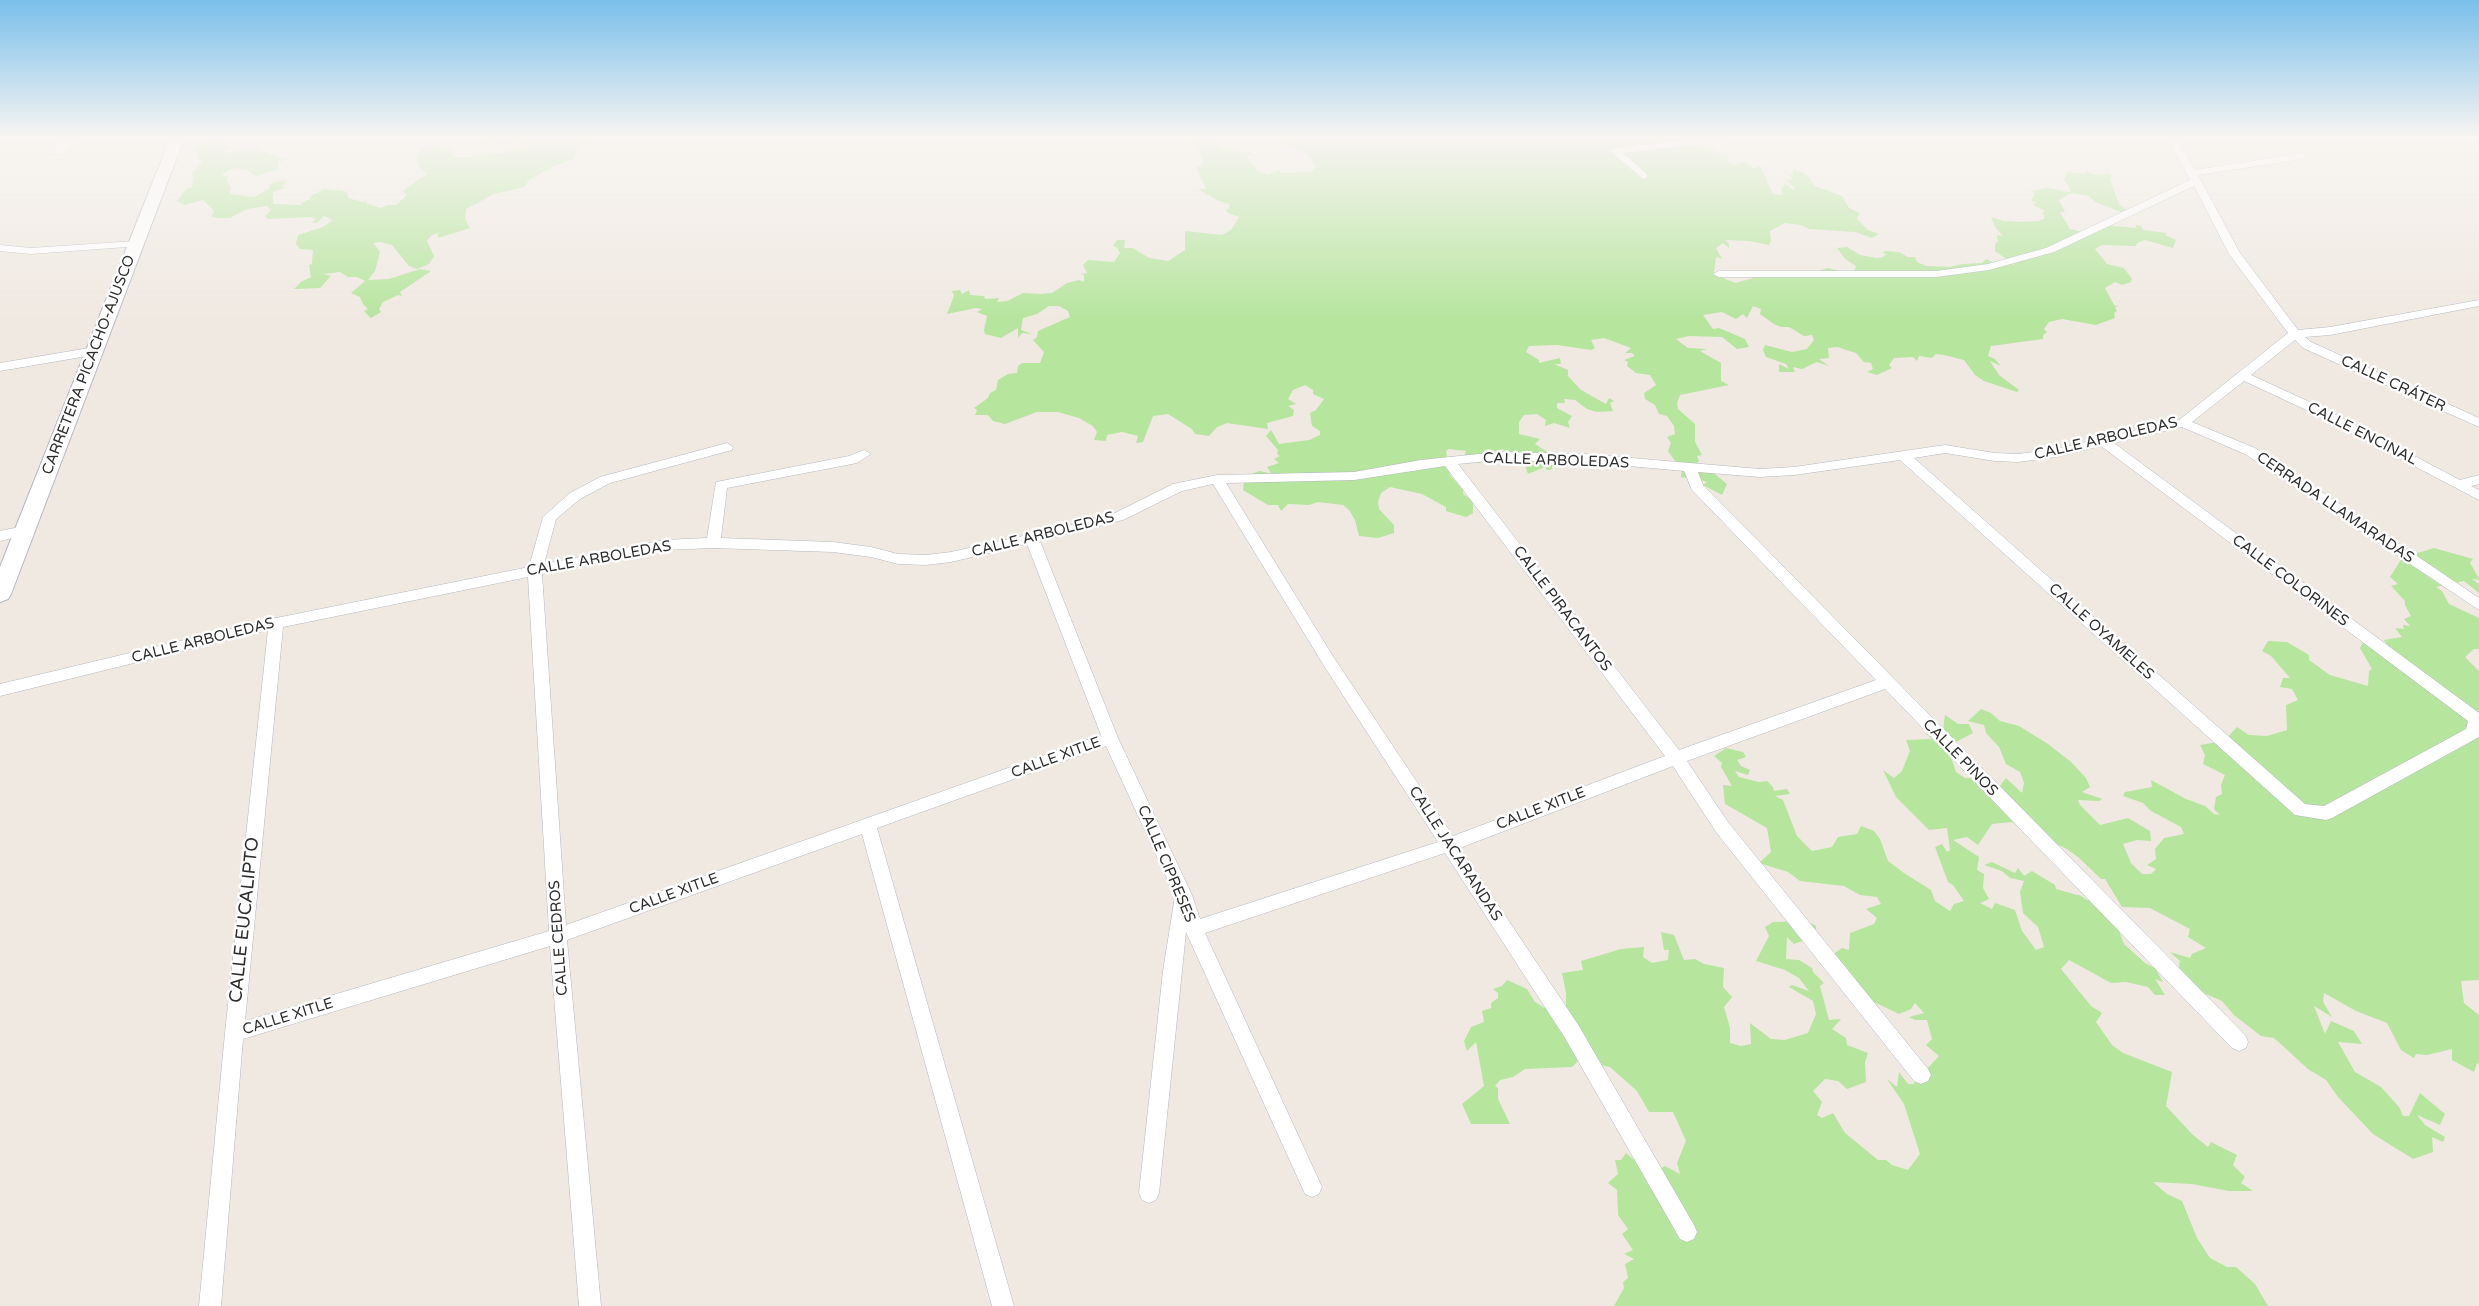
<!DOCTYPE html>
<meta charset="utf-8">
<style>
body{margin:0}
canvas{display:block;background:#efe9e1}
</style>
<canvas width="2479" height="1306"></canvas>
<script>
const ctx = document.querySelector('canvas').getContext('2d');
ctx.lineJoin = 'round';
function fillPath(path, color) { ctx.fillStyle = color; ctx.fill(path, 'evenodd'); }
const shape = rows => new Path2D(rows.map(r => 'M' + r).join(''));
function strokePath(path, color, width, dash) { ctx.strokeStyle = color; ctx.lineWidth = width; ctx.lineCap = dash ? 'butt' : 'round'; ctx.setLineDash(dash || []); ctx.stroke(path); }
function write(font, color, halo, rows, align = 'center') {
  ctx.font = font + ' "Varela Round",sans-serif'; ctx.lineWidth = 5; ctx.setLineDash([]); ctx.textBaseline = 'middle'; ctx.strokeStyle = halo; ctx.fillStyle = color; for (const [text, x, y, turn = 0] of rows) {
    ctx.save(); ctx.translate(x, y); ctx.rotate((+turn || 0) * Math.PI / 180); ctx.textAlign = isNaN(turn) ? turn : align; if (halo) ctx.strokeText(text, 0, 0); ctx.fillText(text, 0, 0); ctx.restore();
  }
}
fillPath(shape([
 [473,136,594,136,580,147,573,159,552,167,529,180,524,187,494,194,466,209,465,219,470,228,438,238,438,233,432,235,427,241,434,256,429,264,417,269,409,266,392,245,380,242,373,243,380,252,375,271,368,280,389,279,420,269,431,271,400,292,402,296,398,295,383,302,379,309,381,312,371,318,364,311,368,309,363,304,360,297,351,293,365,281,357,277,348,277,340,272,323,274,331,276,320,288,294,289,301,282,311,277,309,265,312,264,313,250,300,249,296,244,298,235,323,227,333,220,324,216,317,223,312,223,316,219,311,217,267,219,265,216,271,210,267,206,247,209,230,218,217,218,211,217,214,211,203,200,185,205,177,201,186,189,192,187,193,181,192,173,202,161,197,156,196,146,209,142,203,140,205,139,221,139,225,142,225,146,233,145,224,153,253,148,285,160,278,162,278,169,256,176,247,170,235,168,226,171,222,176,228,176,227,181,231,188,229,191,230,194,254,197,269,189,269,184,286,180,283,186,285,188,273,192,273,204,303,205,300,204,311,198,309,197,324,189,344,191,348,193,348,198,362,202,368,201,366,203,381,208,387,205,396,205,407,195,403,191,408,187,427,174,418,165,416,157,420,150,430,146,454,151,452,157,472,157,507,152,505,149,506,147,513,149,537,147,529,146,513,140,485,143],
 [1177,136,1199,136,1208,137,1224,148,1240,152,1250,151,1256,157,1247,154,1250,162,1257,170,1268,175,1278,170,1282,173,1310,172,1316,167,1310,157,1303,151,1282,145,1282,142,1272,136,1687,136,1682,141,1713,150,1723,155,1719,158,1729,154,1727,162,1734,165,1745,162,1753,168,1760,166,1773,194,1783,195,1781,190,1785,183,1793,190,1796,189,1785,179,1790,180,1792,178,1789,175,1794,175,1792,173,1794,169,1807,175,1815,186,1842,196,1849,208,1860,213,1857,219,1868,230,1879,234,1872,238,1855,232,1809,229,1801,225,1785,223,1770,231,1771,241,1769,245,1749,241,1725,240,1729,244,1729,248,1723,243,1716,248,1722,259,1716,257,1714,272,1725,279,1736,283,1753,278,1752,276,1813,273,1828,268,1853,274,1856,266,1845,259,1837,248,1847,247,1860,255,1877,258,1883,257,1886,254,1882,253,1885,251,1899,252,1908,257,1915,257,1917,262,1926,266,1949,267,1963,264,1982,263,1986,259,1997,264,2001,261,2015,265,1995,251,1995,244,1998,241,1997,235,2003,236,1995,227,1991,217,2004,221,2022,222,2039,221,2045,218,2042,213,2045,211,2033,205,2037,202,2031,201,2035,193,2031,191,2047,188,2070,192,2070,188,2064,180,2068,172,2085,174,2086,171,2094,175,2110,174,2112,177,2110,180,2119,204,2126,209,2130,208,2121,212,2095,202,2089,196,2071,193,2059,200,2065,212,2060,212,2070,229,2087,233,2085,228,2096,232,2101,225,2137,228,2135,225,2141,226,2143,230,2167,233,2165,235,2176,240,2173,248,2145,240,2137,243,2136,246,2102,245,2095,249,2107,264,2124,268,2132,279,2131,282,2122,285,2115,282,2105,288,2114,305,2119,307,2115,307,2117,311,2114,313,2115,318,2096,325,2062,319,2049,322,2044,329,2047,332,2043,335,2043,339,1991,346,1988,356,1995,359,2001,366,1990,361,1999,375,2019,390,2017,392,1984,381,1975,375,1964,360,1944,355,1936,354,1932,358,1919,356,1917,361,1913,357,1894,358,1889,365,1892,368,1877,375,1867,372,1873,369,1871,363,1864,362,1856,353,1837,347,1828,348,1829,358,1819,359,1829,366,1817,362,1802,369,1793,367,1795,372,1779,372,1779,364,1789,369,1786,364,1766,357,1763,350,1765,345,1792,352,1807,349,1814,340,1812,335,1804,336,1789,327,1781,327,1774,324,1760,314,1761,309,1753,306,1747,318,1743,314,1736,319,1722,312,1703,315,1713,329,1719,328,1745,339,1749,347,1737,349,1722,337,1689,336,1676,339,1688,348,1707,349,1700,351,1721,363,1721,381,1729,385,1680,395,1677,403,1678,409,1695,424,1695,442,1702,455,1697,456,1699,461,1696,464,1705,471,1715,474,1727,484,1722,495,1703,485,1707,482,1701,480,1681,477,1683,464,1675,461,1668,451,1671,443,1667,437,1675,434,1674,426,1667,416,1659,414,1655,405,1645,399,1644,393,1656,385,1650,375,1636,373,1627,366,1628,362,1624,360,1635,356,1632,353,1625,353,1631,348,1604,338,1591,340,1595,348,1592,350,1557,345,1529,346,1526,352,1539,360,1539,363,1560,358,1561,364,1554,364,1568,370,1568,376,1581,390,1606,404,1609,398,1614,401,1610,403,1613,411,1597,412,1587,409,1575,400,1564,399,1565,403,1557,403,1557,408,1572,416,1568,422,1570,428,1554,423,1545,426,1546,420,1537,414,1524,415,1519,422,1519,434,1540,439,1535,444,1555,457,1561,459,1554,452,1567,455,1569,461,1564,465,1555,462,1551,470,1547,470,1545,467,1528,474,1523,460,1512,461,1503,449,1498,451,1502,457,1493,458,1490,461,1478,463,1474,459,1469,464,1464,456,1466,451,1449,449,1446,451,1450,475,1463,490,1463,494,1473,501,1473,513,1466,517,1446,511,1446,507,1422,494,1390,487,1381,493,1378,502,1379,509,1394,525,1394,533,1378,538,1359,536,1355,520,1349,510,1343,505,1318,502,1309,505,1288,504,1281,511,1278,505,1268,505,1243,490,1245,476,1260,471,1272,474,1267,467,1279,463,1274,459,1280,456,1277,454,1278,450,1266,436,1271,430,1279,444,1309,440,1320,435,1320,431,1312,426,1310,413,1316,410,1324,399,1313,394,1313,390,1305,385,1293,390,1288,399,1296,404,1288,406,1294,410,1293,416,1267,423,1268,429,1227,423,1217,427,1209,436,1195,434,1192,429,1168,414,1153,416,1143,442,1136,443,1138,436,1122,432,1107,435,1106,441,1094,440,1097,432,1093,426,1079,418,1058,412,1037,412,1005,424,993,421,988,415,975,415,977,410,974,408,988,398,990,393,996,390,998,380,1008,374,1017,373,1018,366,1022,363,1040,363,1044,352,1033,340,1037,337,1038,331,1070,317,1068,311,1059,306,1049,306,1037,314,1023,318,1021,330,1032,334,1022,333,1018,338,1018,328,1001,338,985,334,984,330,987,316,977,312,982,309,976,308,947,314,954,296,952,291,960,290,962,294,969,290,970,295,984,296,985,299,999,298,997,302,1007,301,1023,293,1041,294,1052,293,1067,283,1079,280,1084,282,1084,275,1081,274,1087,273,1083,265,1088,260,1114,262,1120,253,1117,248,1113,246,1117,240,1125,240,1124,248,1133,248,1149,258,1168,261,1185,250,1185,231,1222,235,1231,230,1239,217,1228,213,1226,210,1230,208,1229,204,1219,201,1198,189,1206,189,1196,167,1200,166,1204,161,1197,147,1190,144,1193,137],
 [2434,548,2473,559,2470,563,2479,578,2479,580,2472,579,2479,584,2479,593,2464,581,2436,587,2442,591,2449,604,2479,618,2479,649,2474,649,2465,657,2479,671,2479,980,2461,981,2464,1003,2479,1015,2479,1064,2477,1063,2474,1072,2452,1060,2452,1049,2427,1055,2416,1054,2414,1058,2401,1050,2387,1023,2356,1011,2324,993,2323,1002,2332,1017,2314,1006,2325,1034,2331,1021,2354,1031,2362,1044,2338,1042,2355,1072,2381,1087,2399,1107,2403,1116,2409,1116,2420,1093,2445,1114,2440,1125,2417,1115,2425,1125,2445,1137,2443,1142,2432,1137,2433,1152,2413,1159,2373,1134,2338,1097,2326,1080,2308,1069,2274,1038,2261,1036,2234,1015,2222,1001,2187,986,2177,978,2180,961,2170,952,2190,958,2192,954,2206,948,2188,937,2190,929,2150,908,2122,907,2105,879,2101,879,2078,857,2067,849,2011,822,1992,824,1978,845,1967,837,1953,840,1979,857,1977,870,1984,874,1983,888,1989,899,1980,903,1992,909,1995,903,2015,910,2022,931,2036,950,2044,947,2038,927,2023,913,2020,892,2024,881,2010,878,2002,871,1984,865,1992,862,2015,873,2018,868,2024,876,2032,871,2055,885,2056,889,2081,896,2087,900,2107,898,2124,944,2145,963,2155,968,2163,982,2155,979,2165,995,2155,995,2148,987,2126,982,2111,983,2069,960,2061,969,2091,1006,2102,1013,2096,1022,2112,1045,2123,1053,2172,1072,2166,1106,2193,1135,2208,1147,2211,1142,2237,1155,2233,1165,2245,1177,2241,1183,2253,1191,2229,1191,2192,1184,2153,1182,2167,1194,2182,1201,2197,1238,2210,1258,2227,1267,2236,1267,2255,1284,2268,1306,1614,1306,1624,1288,1623,1282,1628,1278,1625,1264,1634,1259,1624,1254,1633,1250,1622,1234,1628,1229,1618,1215,1617,1190,1608,1183,1618,1174,1615,1160,1621,1160,1626,1153,1651,1174,1665,1166,1680,1174,1677,1163,1686,1141,1673,1112,1649,1112,1637,1091,1610,1067,1579,1060,1572,1067,1525,1069,1513,1077,1500,1080,1495,1086,1498,1088,1498,1099,1510,1124,1471,1124,1462,1104,1484,1086,1476,1042,1467,1051,1464,1041,1471,1027,1484,1022,1482,1011,1491,1008,1491,1003,1498,998,1498,993,1493,989,1502,986,1507,980,1527,989,1535,1002,1548,1010,1566,1009,1566,993,1562,973,1583,970,1581,961,1621,949,1644,947,1643,957,1652,963,1668,960,1669,950,1664,950,1661,932,1674,935,1684,960,1695,959,1704,964,1724,968,1723,987,1732,997,1724,1007,1730,1028,1730,1043,1741,1046,1751,1044,1750,1023,1771,1039,1785,1040,1808,1033,1816,1014,1813,1001,1789,987,1792,985,1809,991,1799,978,1785,970,1756,961,1769,936,1765,927,1773,922,1807,921,1816,926,1815,940,1805,940,1794,944,1787,937,1786,959,1799,960,1812,968,1813,972,1824,983,1820,986,1829,1020,1841,1019,1832,1029,1846,1038,1847,1045,1868,1053,1865,1062,1866,1082,1847,1089,1838,1081,1825,1079,1813,1091,1822,1102,1817,1115,1822,1118,1833,1113,1845,1133,1878,1160,1886,1160,1892,1165,1908,1170,1920,1154,1904,1104,1887,1079,1897,1087,1899,1072,1908,1084,1913,1084,1939,1056,1926,1045,1932,1039,1927,1020,1915,1020,1909,1017,1924,1013,1915,1003,1911,1009,1899,1014,1876,1003,1859,1003,1832,955,1842,948,1849,950,1850,933,1874,924,1877,918,1866,909,1881,904,1877,897,1860,895,1844,886,1800,881,1788,872,1759,863,1771,852,1767,828,1725,804,1723,785,1732,786,1721,767,1722,763,1714,756,1726,748,1743,752,1746,757,1737,760,1741,766,1750,770,1748,775,1735,771,1739,777,1759,782,1767,781,1773,787,1774,791,1787,789,1790,794,1775,796,1783,800,1797,836,1812,851,1832,847,1838,837,1857,834,1861,826,1874,831,1880,839,1888,861,1904,873,1931,890,1935,901,1950,911,1954,904,1964,901,1953,885,1948,882,1935,847,1942,844,1947,852,1950,850,1947,828,1929,830,1896,797,1883,770,1894,778,1902,771,1910,751,1906,740,1933,739,1926,734,1943,730,1945,715,1958,724,1969,724,1973,733,1954,743,1950,754,1956,772,1965,778,1972,778,1998,788,2006,778,2022,793,2024,783,2020,772,2006,764,1999,747,1986,733,1984,725,1968,721,1981,709,1991,713,2000,721,2019,726,2048,744,2071,762,2086,778,2090,787,2082,792,2102,799,2099,801,2078,800,2080,805,2100,825,2128,818,2150,831,2151,841,2137,840,2123,844,2131,863,2142,874,2151,874,2156,869,2147,865,2156,859,2155,849,2164,838,2184,834,2181,827,2151,811,2143,803,2123,796,2125,792,2152,787,2151,780,2186,799,2205,806,2214,814,2220,815,2214,809,2216,797,2222,794,2221,785,2225,775,2203,764,2205,755,2200,745,2224,741,2237,727,2249,735,2267,736,2287,730,2286,705,2298,700,2292,689,2280,687,2283,678,2290,678,2271,656,2262,651,2268,641,2287,642,2309,655,2309,660,2330,675,2368,686,2369,671,2372,669,2360,648,2363,642,2389,648,2384,640,2402,637,2395,628,2404,629,2403,625,2410,626,2404,619,2411,616,2405,605,2405,601,2391,586,2398,584,2390,577,2402,558]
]), '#b6e59e');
const street = shape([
 [73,136,85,136,66,148,62,154,54,154,53,152,58,144,73,136],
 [1720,136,1749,136,1744,139,1623,153,1647,174,1647,178,1643,179,1610,151,1615,148,1720,136],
 [2167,136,2177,136,2195,170,2302,153,2307,156,2302,159,2198,175,2240,253,2298,330,2330,327,2479,300,2479,306,2330,335,2305,337,2311,342,2479,418,2479,427,2303,348,2295,340,2251,375,2325,409,2460,480,2479,475,2479,484,2471,486,2479,490,2479,500,2317,415,2244,381,2192,422,2255,448,2346,508,2479,598,2479,610,2245,454,2182,427,2114,443,2479,713,2479,737,2332,818,2326,820,2295,815,1900,460,1794,475,1760,477,1698,472,1703,485,2246,1036,2248,1042,2246,1048,2239,1051,2232,1048,1885,689,1687,761,1728,822,1928,1069,1931,1075,1928,1081,1921,1084,1914,1081,1716,832,1673,766,1460,848,1579,1026,1694,1225,1697,1232,1694,1239,1687,1242,1680,1239,1565,1038,1445,853,1205,933,1322,1187,1319,1194,1312,1197,1305,1194,1186,932,1159,1193,1156,1200,1149,1203,1142,1200,1139,1193,1163,971,1175,896,1106,746,877,828,1014,1306,992,1306,862,834,567,940,601,1306,579,1306,550,946,243,1039,221,1306,199,1306,225,1033,268,630,0,696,0,684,276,618,529,567,543,517,570,493,600,477,727,443,733,447,732,450,610,483,580,499,556,519,544,564,664,540,707,538,716,482,849,456,864,450,871,454,857,463,727,488,721,538,833,542,871,547,898,554,926,555,951,552,1094,520,1113,514,1173,484,1217,475,1354,472,1421,460,1498,452,1585,454,1760,469,1794,467,1945,445,1995,453,2018,454,2056,449,2179,420,2288,333,2229,254,2194,186,2054,252,1989,270,1936,277,1719,277,1713,274,1719,271,1936,271,1988,264,2046,248,2190,180,2167,136],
 [2101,446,2468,721,2466,729,2324,806,2305,804,1914,458,1945,453,1995,461,2018,462,2056,457,2101,446],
 [1498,460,1585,462,1684,471,1692,490,1876,680,1679,750,1458,464,1498,460],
 [1445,466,1665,756,1453,836,1336,661,1226,483,1354,480,1445,466],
 [1213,484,1326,669,1438,842,1200,919,1192,895,1118,738,1040,541,1123,520,1182,491,1213,484],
 [1027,544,1101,735,566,925,542,574,664,550,713,548,833,552,871,557,898,564,926,565,951,562,1027,544],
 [528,577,549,931,245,1021,283,627,528,577],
 [2350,136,2360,136,2364,140,2355,142,2350,136],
 [136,241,140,242,140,246,31,254,0,251,0,245,31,248,136,241],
 [95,347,101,351,99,354,0,371,0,363,95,347],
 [24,526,29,528,31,531,29,534,0,541,0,531,24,526]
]);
const secondary = shape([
 [171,136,185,136,11,594,8,599,0,602,0,567,171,136]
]);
strokePath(street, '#b4b7c1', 1);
strokePath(secondary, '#b4b7c1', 2);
fillPath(street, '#fff');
fillPath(secondary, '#fff');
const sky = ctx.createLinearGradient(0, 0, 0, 319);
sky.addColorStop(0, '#7abfeb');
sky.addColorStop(0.43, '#f8f5f2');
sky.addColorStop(1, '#f8f5f200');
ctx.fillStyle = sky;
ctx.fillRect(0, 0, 2479, 319);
write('15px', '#2e2e2e', '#fff', [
 ["CARRETERA PICACHO-AJUSCO",89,365,-69],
 ["CALLE CRÁTER",2393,384,25],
 ["CALLE ENCINAL",2362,434,27],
 ["CALLE ARBOLEDAS",2106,439,-13],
 ["CALLE ARBOLEDAS",1556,461,2],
 ["CERRADA LLAMARADAS",2335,508,34],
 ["CALLE ARBOLEDAS",1043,535,-14],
 ["CALLE ARBOLEDAS",599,559,-10],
 ["CALLE COLORINES",2290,581,37],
 ["CALLE PIRACANTOS",1562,609,53],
 ["CALLE OYAMELES",2101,632,42],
 ["CALLE ARBOLEDAS",203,641,-14],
 ["CALLE XITLE",1056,758,-20],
 ["CALLE PINOS",1960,758,46],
 ["CALLE XITLE",1541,809,-21],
 ["CALLE JACARANDAS",1455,854,57],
 ["CALLE CIPRESES",1166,864,67],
 ["CALLE XITLE",674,894,-20],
 ["CALLE CEDROS",559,938,-94],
 ["CALLE XITLE",288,1017,-17]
]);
write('18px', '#2e2e2e', '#fff', [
 ["CALLE EUCALIPTO",245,920,-84]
]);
</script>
